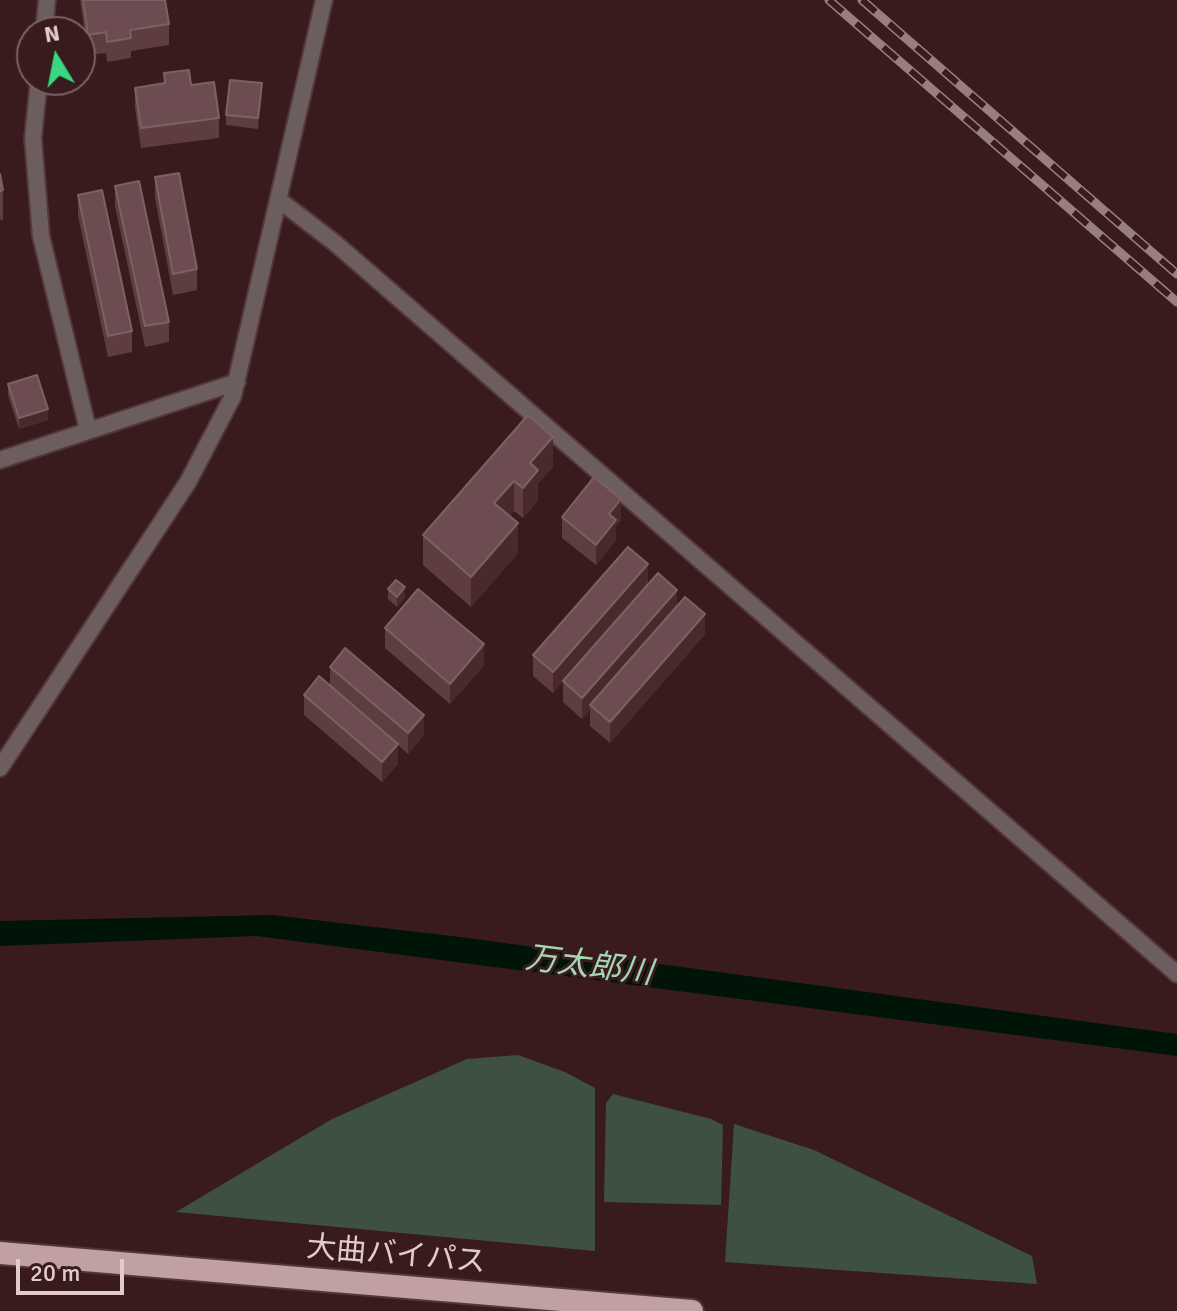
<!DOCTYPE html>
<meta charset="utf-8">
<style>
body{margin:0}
#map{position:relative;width:1177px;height:1311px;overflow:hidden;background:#391b1e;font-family:Signika,sans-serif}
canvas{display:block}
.north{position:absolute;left:16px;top:16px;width:80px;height:80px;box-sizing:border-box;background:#391b1e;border:2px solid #7c6164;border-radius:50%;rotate:350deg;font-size:22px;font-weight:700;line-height:32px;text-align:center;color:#e1cbcd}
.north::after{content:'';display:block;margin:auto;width:28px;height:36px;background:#38d880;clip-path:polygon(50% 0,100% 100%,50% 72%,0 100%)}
.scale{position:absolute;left:16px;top:1259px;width:108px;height:36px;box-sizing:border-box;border:4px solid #e1cbcd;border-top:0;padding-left:10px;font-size:24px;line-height:28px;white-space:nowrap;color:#e1cbcd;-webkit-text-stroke:6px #391b1e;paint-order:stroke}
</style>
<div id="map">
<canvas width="1177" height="1311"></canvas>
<div class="north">N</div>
<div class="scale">20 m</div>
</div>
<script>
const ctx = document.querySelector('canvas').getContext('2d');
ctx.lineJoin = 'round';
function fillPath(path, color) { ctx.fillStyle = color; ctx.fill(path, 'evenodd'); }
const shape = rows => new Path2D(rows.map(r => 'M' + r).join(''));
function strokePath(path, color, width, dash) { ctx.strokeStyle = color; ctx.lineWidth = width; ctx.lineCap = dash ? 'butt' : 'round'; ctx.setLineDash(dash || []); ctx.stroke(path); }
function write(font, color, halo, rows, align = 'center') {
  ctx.font = font + ' Signika,"Noto Sans JP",sans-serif'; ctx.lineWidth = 6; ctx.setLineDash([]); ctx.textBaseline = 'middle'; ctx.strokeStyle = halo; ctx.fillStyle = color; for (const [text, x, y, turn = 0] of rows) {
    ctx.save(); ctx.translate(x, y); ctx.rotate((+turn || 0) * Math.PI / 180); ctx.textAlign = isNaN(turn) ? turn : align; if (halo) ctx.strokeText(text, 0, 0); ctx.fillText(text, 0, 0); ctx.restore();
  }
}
fillPath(shape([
 [518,1055,565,1072,595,1088,595,1251,176,1212,332,1119,467,1059],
 [613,1094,711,1119,723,1125,721,1205,604,1202,606,1103],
 [734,1124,814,1150,1032,1256,1037,1284,725,1262]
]), '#3d5042');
fillPath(shape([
 [272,915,460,937,1177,1034,1177,1056,257,936,0,946,0,921]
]), '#001407');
const minor = shape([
 [44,32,47,0],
 [39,80,33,138,41,236,88,430],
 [279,200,335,243,1177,974],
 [0,460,237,382],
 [0,768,188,482,233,396,324,0]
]);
const trunk = shape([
 [0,1253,692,1311]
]);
strokePath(minor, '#54373a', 20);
strokePath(trunk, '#54373a', 26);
strokePath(minor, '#6c5d5e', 16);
strokePath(trunk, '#c0a0a2', 22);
const rail = shape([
 [829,0,1177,302],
 [862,0,1177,274]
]);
strokePath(rail, '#987e81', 9);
strokePath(rail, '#391b1e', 6, [18]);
fillPath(shape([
 [80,0,165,0,169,24,169,45,131,51,131,58,107,62,106,53,88,55],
 [164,73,191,85,219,118,219,138,141,148,135,108,135,88,164,84],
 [262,94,258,129,226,125,226,115],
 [0,174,3,190,3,220,0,220],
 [155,177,197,269,197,290,173,295,155,198],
 [115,186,169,322,169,342,145,347,115,206],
 [78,195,132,331,132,352,108,357,78,216],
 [8,384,48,420,19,429,8,395],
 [528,415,553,467,538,483,538,500,523,518,514,511,509,516,518,553,471,607,423,565,423,535],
 [562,517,621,520,616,526,616,540,596,565,562,538],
 [648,584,553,693,533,676,533,655],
 [388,589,405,598,397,607,388,599],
 [677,606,705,634,610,743,590,726,590,710,582,719,563,702,563,681],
 [385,628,484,665,450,704,385,648],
 [330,667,424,735,408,754,398,745,398,764,382,782,304,715,304,695,330,685]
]), '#5e3d41');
fillPath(shape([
 [262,83,262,94,258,129,258,118],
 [48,409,48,420,19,429,19,418],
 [553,437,553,467,538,483,538,500,523,518,523,488,530,463],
 [514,481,514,511,494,533,494,503],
 [621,499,621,520,616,526,616,540,596,565,596,545,609,514],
 [518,523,518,553,471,607,471,577],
 [648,564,648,584,553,693,553,672],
 [405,587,405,598,397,607,397,597],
 [677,590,677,611,590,705,590,710,582,719,582,698],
 [705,614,705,634,610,743,610,722],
 [484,644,484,665,450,704,450,684],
 [424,715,424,735,408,754,408,733],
 [398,744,398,764,382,782,382,762]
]), '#49292c');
const building = shape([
 [83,0,165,0,169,24,130,30,131,38,107,42,106,32,88,35,83,0],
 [189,70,191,85,214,82,219,118,141,128,135,88,165,83,164,73,189,70],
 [230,80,262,83,258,118,226,115,230,80],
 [179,173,197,269,173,274,155,177,179,173],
 [0,174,3,190,0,191,0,174],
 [139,181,169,322,145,326,115,186,139,181],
 [102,190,132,331,108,336,78,195,102,190],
 [37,375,48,409,19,418,8,384,37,375],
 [528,415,553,437,530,463,538,470,523,488,514,481,494,503,518,523,471,577,423,535,528,415],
 [594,477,621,499,609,514,616,520,596,545,562,517,594,477],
 [628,547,648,564,553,672,533,655,628,547],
 [658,573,677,590,582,698,563,681,658,573],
 [396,580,405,587,397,597,388,589,396,580],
 [418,589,484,644,450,684,385,628,418,589],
 [685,597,705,614,610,722,590,705,685,597],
 [345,648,424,715,408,733,330,667,345,648],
 [319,676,398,744,382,762,304,695,319,676]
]);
fillPath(building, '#6c4c50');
strokePath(building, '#7e6063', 2);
write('30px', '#e1cbcd', '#391b1e', [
 ["大曲バイパス",396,1256,5]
]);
write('italic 32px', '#a4d6b3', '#391b1e', [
 ["万太郎川",589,967,7]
]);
</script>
